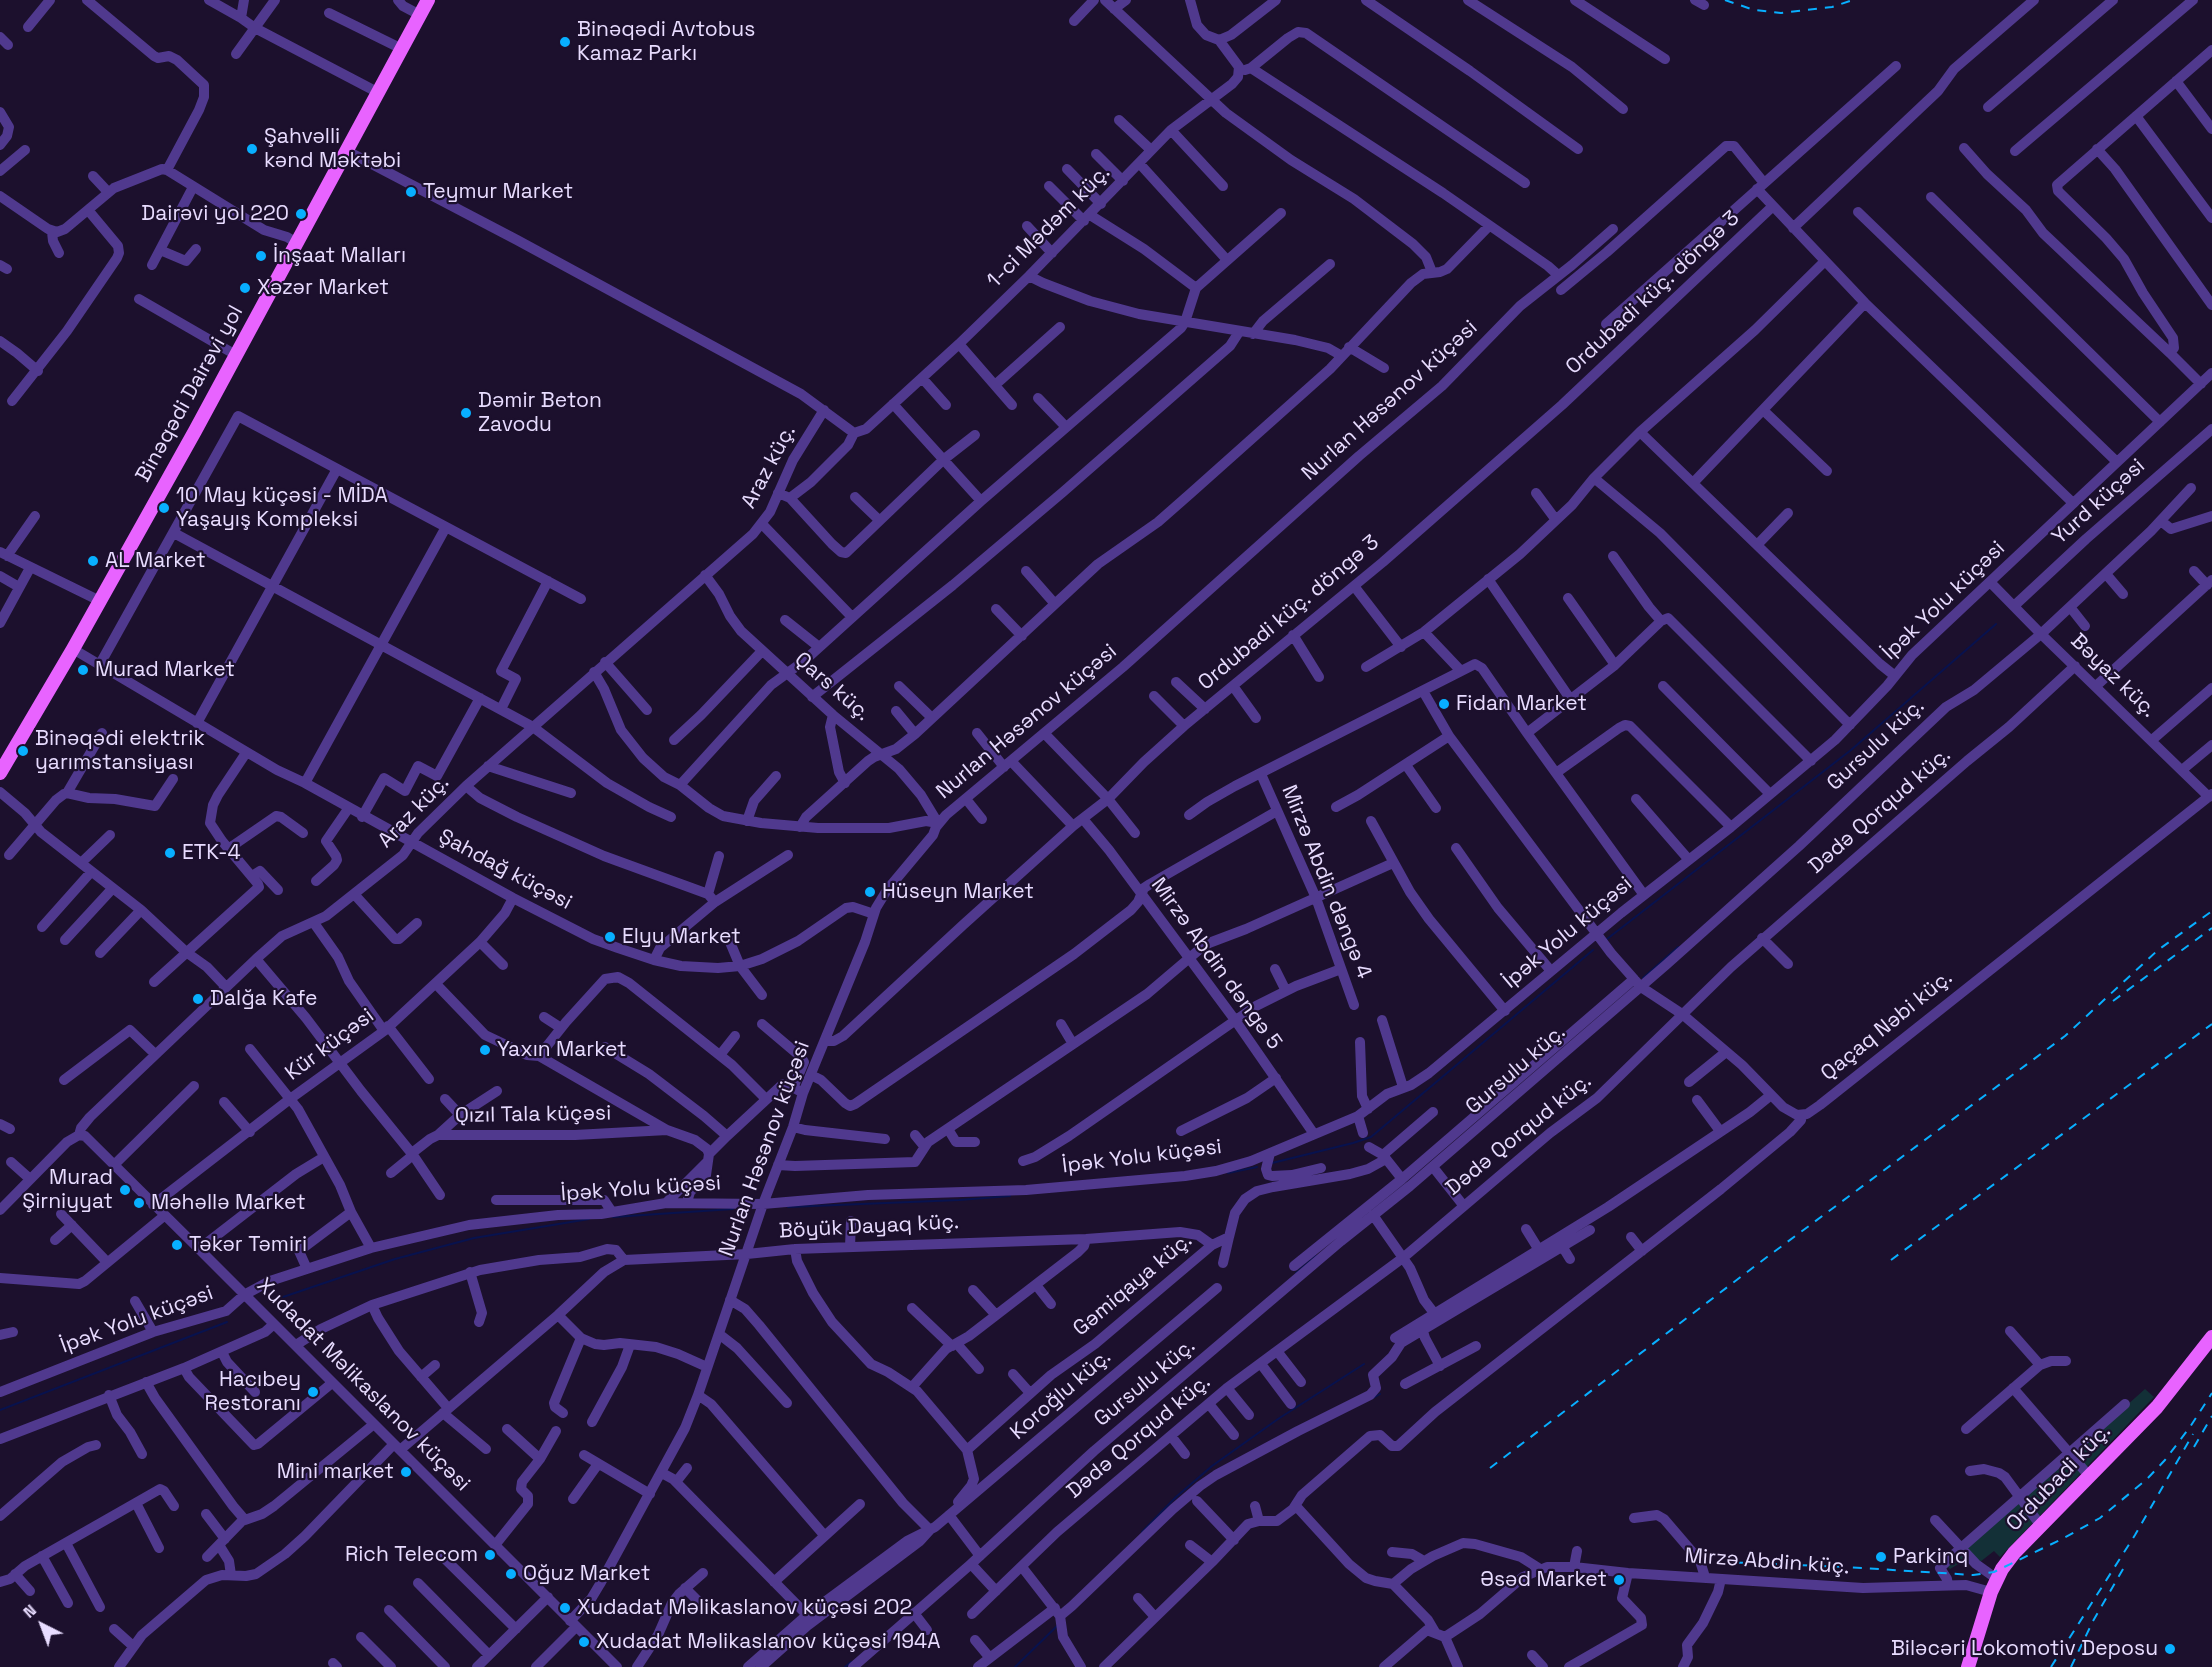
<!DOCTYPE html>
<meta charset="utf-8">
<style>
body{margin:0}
#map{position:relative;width:2212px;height:1667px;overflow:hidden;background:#1c102d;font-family:"Space Grotesk",sans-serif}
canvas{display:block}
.north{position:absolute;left:12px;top:1595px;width:60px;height:60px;-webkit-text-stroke:4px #1c102d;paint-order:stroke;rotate:318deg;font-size:16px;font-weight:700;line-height:24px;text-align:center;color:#e8dcff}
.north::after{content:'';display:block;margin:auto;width:21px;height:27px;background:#e8dcff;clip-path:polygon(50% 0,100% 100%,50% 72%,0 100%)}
</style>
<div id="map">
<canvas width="2212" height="1667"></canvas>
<div class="north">N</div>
</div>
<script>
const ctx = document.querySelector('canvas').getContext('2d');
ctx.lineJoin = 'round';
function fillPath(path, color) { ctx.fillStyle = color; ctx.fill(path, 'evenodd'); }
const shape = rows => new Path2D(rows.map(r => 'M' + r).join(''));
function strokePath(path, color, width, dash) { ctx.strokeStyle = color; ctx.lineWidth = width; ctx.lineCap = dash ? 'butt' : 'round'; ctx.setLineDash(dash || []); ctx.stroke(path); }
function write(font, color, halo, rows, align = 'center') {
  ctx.font = font + ' "Space Grotesk",sans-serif'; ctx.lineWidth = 4.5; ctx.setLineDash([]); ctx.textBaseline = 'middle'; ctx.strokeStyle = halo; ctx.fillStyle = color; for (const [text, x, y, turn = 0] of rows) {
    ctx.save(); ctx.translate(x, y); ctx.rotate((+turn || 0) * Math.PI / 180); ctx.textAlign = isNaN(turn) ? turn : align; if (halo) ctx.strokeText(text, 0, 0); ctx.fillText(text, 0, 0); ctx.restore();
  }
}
fillPath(shape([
 [2145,1389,2154,1397,2000,1557,1994,1551,1980,1562,1972,1556,1950,1569,1947,1566]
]), '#133037');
strokePath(shape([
 [1607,939,1851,750,1996,624],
 [1643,978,1678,947],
 [1272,1163,1353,1143,1371,1137,1593,950],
 [1228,1173,1257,1167],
 [788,1207,959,1200,1010,1196],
 [613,1217,733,1209],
 [1296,1273,1316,1256],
 [283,1297,395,1259,474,1238,589,1219],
 [1373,1398,1380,1394],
 [0,1410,227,1322],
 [1142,1532,1176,1497,1212,1466,1278,1419,1364,1364],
 [845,1667,851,1662],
 [1015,1667,1058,1625]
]), '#08124e', 2);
strokePath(shape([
 [87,0,154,56,158,58,169,56,177,60,204,85,204,97,199,110,167,170],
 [209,0,241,18],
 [244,0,241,18,255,28,379,93],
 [398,0,403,6,420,15],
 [1105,0,1226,113,1291,160,1354,199,1413,244,1426,257,1432,272],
 [1190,0,1197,25,1206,35,1219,40,1231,35,1276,0],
 [1366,0,1470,71,1578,149],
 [1468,0,1572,67,1623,109],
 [1575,0,1665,59],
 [1695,0,1704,5],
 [1114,9,1126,0],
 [329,13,402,49],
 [1074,21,1094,0],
 [28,27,50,0],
 [0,37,8,45],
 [236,54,275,0],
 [1251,68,1443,193,1548,266,1558,275],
 [1245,70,1251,68,1288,38,1298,32,1306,33,1525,183],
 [2176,81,2212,129],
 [1988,107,2113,0],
 [0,112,9,127,7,136,0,145],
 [2136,116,2212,218],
 [1119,120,1151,150],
 [1171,130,1223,186],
 [1964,148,1987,174,2026,210,2043,233,2170,353,2201,384],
 [2097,149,2115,169,2212,305],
 [347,151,517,240,801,394,854,433],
 [2015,151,2193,0],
 [1096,154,1123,181],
 [1139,163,1227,260],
 [1067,169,1101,204],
 [0,171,25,150],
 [93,176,108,192],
 [1049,186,1084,221],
 [1757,189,1865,303,2073,503],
 [0,196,48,229,57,232,65,229,114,188,162,169,167,170,264,230,287,237,297,243],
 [1931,197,2160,422],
 [1858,212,2117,462],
 [1090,215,1144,249,1196,288],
 [1027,226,1052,253],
 [1793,228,1938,91,1954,69,2034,0],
 [52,232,53,241,59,253],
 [160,250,186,261,196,249],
 [0,265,7,269],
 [152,265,193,187],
 [1029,276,1043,283,1090,301,1139,314,1295,340,1328,348,1342,356],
 [1561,290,1607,252,1726,146,1734,146,1764,183],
 [139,299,236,355],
 [1606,324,1896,66],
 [1253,334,1263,321,1330,264],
 [0,341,17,353,38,371],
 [959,344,1012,405],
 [1349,347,1384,368],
 [2170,353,2174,348,2173,338,2143,293,2124,259,2106,238,2058,191,2057,185,2212,50],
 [922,378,946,405],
 [995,385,1060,327],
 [1038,398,1066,427],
 [12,401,67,331,117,258,119,253,118,246,88,210],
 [893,404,981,501],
 [1763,410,1827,471],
 [1640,432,1880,664,1895,676],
 [854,433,866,429,959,344,1029,276,1171,130,1232,84,1238,77,1239,67,1219,40],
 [1594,478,1660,533,1850,725],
 [1693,483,1865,303],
 [778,493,790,498,832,544,841,552,846,553,943,460,975,435],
 [1536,493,1556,520],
 [855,497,879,520],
 [790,498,811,482,848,445,854,433],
 [2161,521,2171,529,2212,516],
 [762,524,852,617],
 [174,533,533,727,607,783,649,807,671,817],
 [1757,545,1788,513],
 [0,552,100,601],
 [7,556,35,516],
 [1613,556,1649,607,1661,621],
 [1026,571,1055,604],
 [2194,571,2207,585],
 [2106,574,2123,594],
 [705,575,719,594,730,616,741,631,833,715,899,769,921,795,938,823],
 [0,576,19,587],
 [1488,579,1571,700],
 [1990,582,2041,634,2209,797],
 [1354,586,1401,647],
 [1568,598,1615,665],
 [2014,606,2086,539,2212,429],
 [2070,607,2085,626],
 [996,609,1022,636],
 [785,620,819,647],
 [0,623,30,568],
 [1424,632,1461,671],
 [1293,635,1319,677],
 [73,649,277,770,305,783,513,898,593,939,618,948,654,960,681,966,718,968,740,966,762,959,798,941,846,908,853,907,874,914],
 [605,662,647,710],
 [100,664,238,416,581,599],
 [1366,667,1424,632,1520,554,1572,505,1594,478,1640,432,1755,330,1825,261],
 [594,672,604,689,621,730,643,758,664,777,680,785,709,808,723,816,761,823,818,828,889,828,926,821,938,823],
 [1176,682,1205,709],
 [899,686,932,718],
 [1233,686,1256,718],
 [1663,686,1770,794],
 [2096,686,2212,580],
 [1423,691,1449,736,1611,953,1641,987,1682,1014,1742,1065,1783,1107,1797,1115,1807,1114,1820,1105,2212,794],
 [1154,696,1184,726],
 [812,697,953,585,1063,492,1230,346,1239,332],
 [501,709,516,679,501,671,548,581],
 [896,711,915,734],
 [833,715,830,727,839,772,845,783],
 [197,723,337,469],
 [977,733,1004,767],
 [1044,733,1108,799,1135,833],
 [1527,733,1615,665,1661,621,1668,618,1811,761],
 [674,740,701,715,762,651],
 [2152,740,2212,688],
 [1011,761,1073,826],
 [1406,765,1436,808],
 [488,766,571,793],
 [2182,770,2212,745],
 [1556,773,1619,728,1625,725,1630,726,1731,827],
 [1261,774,1316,898,1354,1005],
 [305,783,446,527],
 [680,785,771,685,804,661,981,501,1181,328,1185,322,1196,288,1281,213],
 [466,786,480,798,517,817,604,856,708,894,715,902,660,948,654,960],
 [0,792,25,813,41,832,141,910,186,952,207,967,226,987],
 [67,793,102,733],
 [966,799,982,819],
 [1636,799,1689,860],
 [1336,807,1358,795,1449,736],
 [1189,815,1207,802,1235,786,1475,664,1482,668,1527,733,1644,895],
 [362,817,384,778,405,791,418,766,437,776,480,698],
 [1083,819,1109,850,1235,1020,1314,1134],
 [747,821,754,801,776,776],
 [1371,821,1410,892,1429,919,1505,1011],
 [800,827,806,817,868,761,874,757,896,749,915,734,1098,564,1158,522,1191,493,1330,369,1411,283,1423,274,1440,272,1447,269,1489,226],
 [1456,848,1498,908,1551,971],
 [228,849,276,816,281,817,303,833],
 [9,855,56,800,64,794,67,793,89,798,115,799,155,806,173,779],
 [81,863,110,835],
 [252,876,260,871,278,890],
 [316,881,334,865,337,860,336,856,326,841,348,809],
 [354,894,395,939,399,939,417,923],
 [708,894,719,856],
 [715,902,788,855],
 [314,923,338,957,349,981,384,1031],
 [42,927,91,872],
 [727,935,740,966,762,995],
 [1762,938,1788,964],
 [65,940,112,889],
 [480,942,503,965],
 [100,953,141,910],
 [256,959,306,1018,361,1091,413,1155,440,1195],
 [1275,969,1286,991],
 [154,982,259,887,258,884,222,841,210,823,213,805,218,795,246,753],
 [436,984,485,1035,527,1055,539,1056,667,1130,695,1140,707,1149,709,1154],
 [544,1017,561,1028],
 [1382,1020,1403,1087],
 [762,1024,801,1057,804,1062,793,1088],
 [1061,1024,1073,1044],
 [388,1026,429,1079],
 [826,1041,834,1041,843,1036,963,925,1073,826,1108,799,1144,762,1184,726,1383,562,1562,405,1773,206],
 [1360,1042,1362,1096,1368,1109],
 [605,1047,649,1074,704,1116,727,1136],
 [250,1049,298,1109,340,1185,351,1212,371,1248],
 [720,1055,735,1036],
 [539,1056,566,1022,605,979,618,977,629,983,732,1065,766,1099],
 [811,1075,821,1080,845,1103,850,1106,855,1104,1074,954,1131,910,1138,902,1144,888,1150,884,1277,811],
 [64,1080,130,1030,155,1054],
 [1689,1082,1726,1052],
 [445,1099,460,1115],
 [1697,1100,1720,1131],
 [224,1102,250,1132],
 [1358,1116,1363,1133],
 [0,1124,10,1129],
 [793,1127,805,1130,885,1139],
 [948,1129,956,1142,975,1142],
 [1181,1131,1247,1098,1276,1078],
 [79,1135,85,1136,199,1249,617,1667],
 [438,1135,460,1115,497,1091],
 [915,1135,924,1146],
 [1369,1147,1383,1155,1402,1179],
 [412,1153,430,1139,438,1135,575,1135,667,1130],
 [1270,1153,1266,1169,1268,1175,1272,1176,1292,1175,1321,1168],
 [1383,1155,1433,1112],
 [1023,1161,1035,1157,1069,1136,1256,1006,1296,986,1341,969],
 [11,1162,30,1179],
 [114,1165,194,1086],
 [778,1165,795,1166,915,1162,928,1142,1147,994,1200,949,1209,943,1246,929,1393,863],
 [1433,1167,1463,1205],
 [391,1173,413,1155],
 [496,1200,604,1200,612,1212],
 [687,1202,690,1192,706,1175,709,1154,727,1136,783,1084,787,1084,803,1093],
 [666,1203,707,1162],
 [153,1205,290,1099,384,1031,480,942,505,913,513,898],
 [0,1210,67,1142,79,1135,81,1128,90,1117,256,959,282,936,326,916,403,855,418,833,466,786,753,534,770,512,793,460,824,410],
 [61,1214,107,1262],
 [1373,1215,1410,1268,1424,1300,1434,1313],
 [1526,1229,1539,1250],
 [1631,1237,1642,1251],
 [55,1240,72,1225],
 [1562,1246,1570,1259],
 [850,1247,851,1221],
 [199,1249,296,1174,324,1157],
 [795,1249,797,1261,813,1293,832,1322,871,1364,888,1372,917,1391,967,1450,974,1479,971,1486,958,1502],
 [1223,1263,1229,1237],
 [1294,1266,1402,1179,1634,979],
 [307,1269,299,1251,351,1212],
 [470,1272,482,1313,479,1322],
 [0,1278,79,1284,85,1281,164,1216],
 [1036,1285,1051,1304],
 [973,1290,996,1315],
 [730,1300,745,1309,759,1325,903,1503,930,1530,920,1541,807,1626,761,1667],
 [135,1301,153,1332],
 [372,1305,378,1318,399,1351,448,1408],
 [912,1308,952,1346],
 [558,1315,581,1338,595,1344,604,1345,620,1343,656,1347,678,1354,707,1367],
 [1421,1325,1425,1338,1440,1366],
 [2010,1331,2040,1365],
 [719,1334,737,1348,787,1403],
 [0,1335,13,1332],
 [1395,1338,1608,1207,1750,1112,1771,1095],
 [957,1344,979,1369],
 [296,1345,321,1329,372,1305,480,1270,539,1260,580,1257,607,1249,616,1250,624,1260],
 [1277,1351,1301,1382],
 [222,1352,227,1362,255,1392],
 [1261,1364,1291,1404],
 [184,1368,189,1377,254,1445,258,1444,332,1383],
 [1013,1374,1030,1393],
 [421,1377,435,1365],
 [146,1382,155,1398,233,1506,245,1520],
 [1405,1384,1476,1346],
 [912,1387,946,1349,969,1336,1078,1252,1084,1246,1086,1239],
 [1227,1388,1249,1415],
 [2013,1388,2090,1477],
 [0,1392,153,1332,226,1311,244,1295,270,1281,371,1248,469,1225,558,1215,601,1214,666,1203,763,1204,868,1195,1026,1190,1185,1176,1216,1171,1251,1161,1358,1116,1387,1094,1411,1085,1429,1073,1621,913,1731,827,1835,740,1887,686,1912,655,2212,373],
 [109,1395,117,1415,130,1432,142,1454],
 [698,1395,711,1404,824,1535],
 [1209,1404,1234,1435],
 [443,1413,486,1449],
 [563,1413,555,1407,554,1403,581,1338],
 [592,1422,622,1367,630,1345],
 [507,1429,540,1459],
 [1966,1429,2040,1365,2051,1361,2066,1361],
 [1171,1436,1185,1454],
 [0,1439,184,1368,265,1332,274,1324],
 [400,1450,558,1315,604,1272,624,1260,747,1254,795,1249,1086,1239,1180,1232,1198,1235,1212,1245],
 [967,1450,1051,1375,1095,1344,1212,1245,1229,1237,1235,1213,1245,1199,1257,1191,1273,1187,1350,1174,1368,1169,1386,1159],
 [584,1455,650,1494],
 [1970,1471,1984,1469,1999,1473,2005,1477,2041,1526],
 [662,1473,673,1479,807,1615],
 [676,1482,687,1468],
 [573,1499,598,1464],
 [1197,1501,1234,1540],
 [136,1503,159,1548],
 [1255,1506,1259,1521],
 [1296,1506,1349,1564,1366,1578,1375,1581,1393,1584,1411,1569,1433,1556,1463,1543,1475,1544,1521,1557,1540,1569],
 [206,1514,225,1539],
 [949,1515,980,1556],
 [0,1516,62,1462,88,1447,96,1445],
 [1634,1518,1657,1515,1664,1519,1700,1561,1705,1577],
 [1935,1520,1976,1564,1997,1579],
 [66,1543,100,1607],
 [496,1544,528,1504,528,1496,521,1489,522,1482,540,1459,556,1431],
 [219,1545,229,1561,231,1575],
 [1190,1545,1212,1562],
 [1392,1552,1412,1554,1424,1561],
 [42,1556,68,1603],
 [207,1557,242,1521,262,1514,274,1506,374,1424],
 [443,1557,516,1629],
 [971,1564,996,1591],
 [1022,1567,1060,1616,1063,1637,1081,1667],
 [1574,1567,1577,1551],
 [15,1574,30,1591],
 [0,1582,10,1579,25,1566,160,1489,164,1491,174,1506],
 [774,1582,860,1504],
 [418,1583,489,1655],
 [1393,1584,1428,1620,1435,1632],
 [1948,1585,1947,1579,1940,1568,1952,1556,2125,1404],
 [685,1588,702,1605],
 [1138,1598,1155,1617],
 [389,1610,445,1667],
 [914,1613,927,1630],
 [972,1614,1057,1532,1227,1388,1404,1257,1550,1133,1597,1098,1731,967,1967,761,2009,727,2075,666],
 [1060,1616,1072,1606,1173,1509,1200,1486,1216,1475,1298,1431,1370,1395,1376,1388,1373,1375,1392,1357,1401,1343,1590,1230],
 [570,1621,591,1599,600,1584,685,1428,698,1395,763,1204,793,1127,803,1093,865,942,876,908,887,890,933,835,936,827,946,815,1123,667,1359,456,1442,386,1520,306,1572,265,1613,229],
 [114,1629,133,1646],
 [361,1637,391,1667],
 [1445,1637,1480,1614,1523,1577,1547,1567,1574,1567,1628,1573,1863,1588,1966,1585,1991,1592],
 [975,1640,990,1658],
 [1532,1655,1543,1667],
 [333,1663,337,1667],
 [119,1667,142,1635,206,1580,222,1575,246,1576,256,1574,285,1554,305,1536,394,1444],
 [477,1667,548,1597],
 [536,1667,576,1627],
 [637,1667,658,1635,672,1603,679,1594,703,1573],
 [748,1667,807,1615,907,1541,935,1527,1217,1288],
 [853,1667,971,1564,1094,1451,1341,1241,1410,1186,1667,964,1799,846,1946,707,1974,690,2041,634,2151,531,2191,488],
 [978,1667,1055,1608],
 [1104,1667,1212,1562,1248,1524,1259,1521,1277,1521,1293,1509,1302,1495,1370,1436,1380,1435,1392,1446,1398,1446,1435,1412,1721,1189,1790,1132,1801,1120,1802,1115],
 [1384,1667,1427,1630,1445,1637,1458,1667],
 [1569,1667,1642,1625,1641,1618,1622,1598,1628,1573],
 [1683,1667,1688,1657,1687,1645,1703,1623,1718,1592,1721,1579]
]), '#50398e', 10);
strokePath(shape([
 [0,773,73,649,195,431,428,0],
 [1968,1667,1991,1592,2002,1569,2014,1553,2157,1407,2212,1337]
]), '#e863ff', 14);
strokePath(shape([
 [1725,0,1754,10,1781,13,1832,7,1853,0],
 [2113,1001,2212,928],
 [1891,1260,2212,1024],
 [2194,1447,2212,1416],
 [1490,1468,1759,1263,2065,1036,2158,950,2212,911],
 [1700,1561,1846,1567,1973,1575,1994,1572,2064,1538,2100,1518,2147,1479,2165,1460,2190,1427,2212,1393],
 [2051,1667,2135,1535,2193,1434],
 [2071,1667,2093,1621,2126,1564]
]), '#08afff', 2, [9, 8]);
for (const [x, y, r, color] of [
 [565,42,6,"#08afff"],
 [252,149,6,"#08afff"],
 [411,192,6,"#08afff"],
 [301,214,6,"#08afff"],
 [261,256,6,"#08afff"],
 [245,288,6,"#08afff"],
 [466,413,6,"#08afff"],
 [164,508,6,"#08afff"],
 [93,561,6,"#08afff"],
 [83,670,6,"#08afff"],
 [1444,704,6,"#08afff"],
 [23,751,6,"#08afff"],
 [170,853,6,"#08afff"],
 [870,892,6,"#08afff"],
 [610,937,6,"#08afff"],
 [198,999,6,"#08afff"],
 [485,1050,6,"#08afff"],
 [125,1190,6,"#08afff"],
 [139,1203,6,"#08afff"],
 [177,1245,6,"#08afff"],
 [313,1392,6,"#08afff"],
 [406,1472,6,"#08afff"],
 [490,1555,6,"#08afff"],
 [1881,1557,6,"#08afff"],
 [511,1574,6,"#08afff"],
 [1619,1580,6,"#08afff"],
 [565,1608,6,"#08afff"],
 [584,1642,6,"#08afff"],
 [2170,1649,6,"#08afff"]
]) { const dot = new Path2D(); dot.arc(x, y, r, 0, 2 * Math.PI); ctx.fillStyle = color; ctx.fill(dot); strokePath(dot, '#1c102d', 2); }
write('21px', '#e8dcff', '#1c102d', [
 ["Binəqədi Avtobus",577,30],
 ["Kamaz Parkı",577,54],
 ["Şahvəlli",264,137],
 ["kənd Məktəbi",264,161],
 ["Teymur Market",423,192],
 ["Dairəvi yol 220",289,214,"right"],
 ["İnşaat Malları",273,256],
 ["Xəzər Market",257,288],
 ["Dəmir Beton",478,401],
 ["Zavodu",478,425],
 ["10 May küçəsi - MİDA",176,496],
 ["Yaşayış Kompleksi",176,520],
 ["AL Market",105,561],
 ["Murad Market",95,670],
 ["Fidan Market",1456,704],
 ["Binəqədi elektrik",35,739],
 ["yarımstansiyası",35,763],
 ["ETK-4",182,853],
 ["Hüseyn Market",882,892],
 ["Elyu Market",622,937],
 ["Dalğa Kafe",210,999],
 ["Yaxın Market",497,1050],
 ["Murad",113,1178,"right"],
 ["Şirniyyat",113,1202,"right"],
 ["Məhəllə Market",151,1203],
 ["Təkər Təmiri",189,1245],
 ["Hacıbey",301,1380,"right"],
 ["Restoranı",301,1404,"right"],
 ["Mini market",394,1472,"right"],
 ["Rich Telecom",478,1555,"right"],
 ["Parkinq",1893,1557],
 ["Oğuz Market",523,1574],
 ["Əsəd Market",1607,1580,"right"],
 ["Xudadat Məlikaslanov küçəsi 202",577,1608],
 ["Xudadat Məlikaslanov küçəsi 194A",596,1642],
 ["Biləcəri Lokomotiv Deposu",2158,1649,"right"]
], 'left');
write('21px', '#e8dcff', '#1c102d', [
 ["1-ci Mədəm küç.",1049,227,-45],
 ["Ordubadi küç. döngə 3",1653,293,-43],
 ["Binəqədi Dairəvi yol",190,394,-61],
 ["Nurlan Həsənov küçəsi",1390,401,-42],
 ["Araz küç.",769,467,-62],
 ["Yurd küçəsi",2099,502,-42],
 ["İpək Yolu küçəsi",1944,601,-44],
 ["Ordubadi küç. döngə 3",1289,613,-40],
 ["Bəyaz küç.",2113,676,44],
 ["Qars küç.",832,687,41],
 ["Nurlan Həsənov küçəsi",1027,722,-40],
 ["Gursulu küç.",1876,745,-43],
 ["Dədə Qorqud küç.",1880,811,-41],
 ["Araz küç.",414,812,-46],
 ["Şahdağ küçəsi",505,870,28],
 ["Mirzə Abdin dəngə 4",1326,882,68],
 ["İpək Yolu küçəsi",1568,933,-40],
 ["Mirzə Abdin dəngə 5",1216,964,54],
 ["Qaçaq Nəbi küç.",1887,1026,-39],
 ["Kür küçəsi",330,1045,-37],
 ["Gursulu küç.",1516,1070,-41],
 ["Qızıl Tala küçəsi",533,1115,-1],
 ["Dədə Qorqud küç.",1519,1135,-39],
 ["Nurlan Həsənov küçəsi",765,1149,-70],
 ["İpək Yolu küçəsi",1142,1157,-7],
 ["İpək Yolu küçəsi",641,1189,-4],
 ["Böyük Dayaq küç.",869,1227,-3],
 ["Gəmiqaya küç.",1133,1285,-40],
 ["İpək Yolu küçəsi",137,1320,-20],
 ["Gursulu küç.",1145,1383,-40],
 ["Xudadat Məlikaslanov küçəsi",363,1385,45],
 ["Koroğlu küç.",1061,1395,-41],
 ["Dədə Qorqud küç.",1139,1437,-40],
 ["Ordubadi küç.",2059,1478,-46],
 ["Mirzə Abdin küç.",1767,1562,4]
]);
</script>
